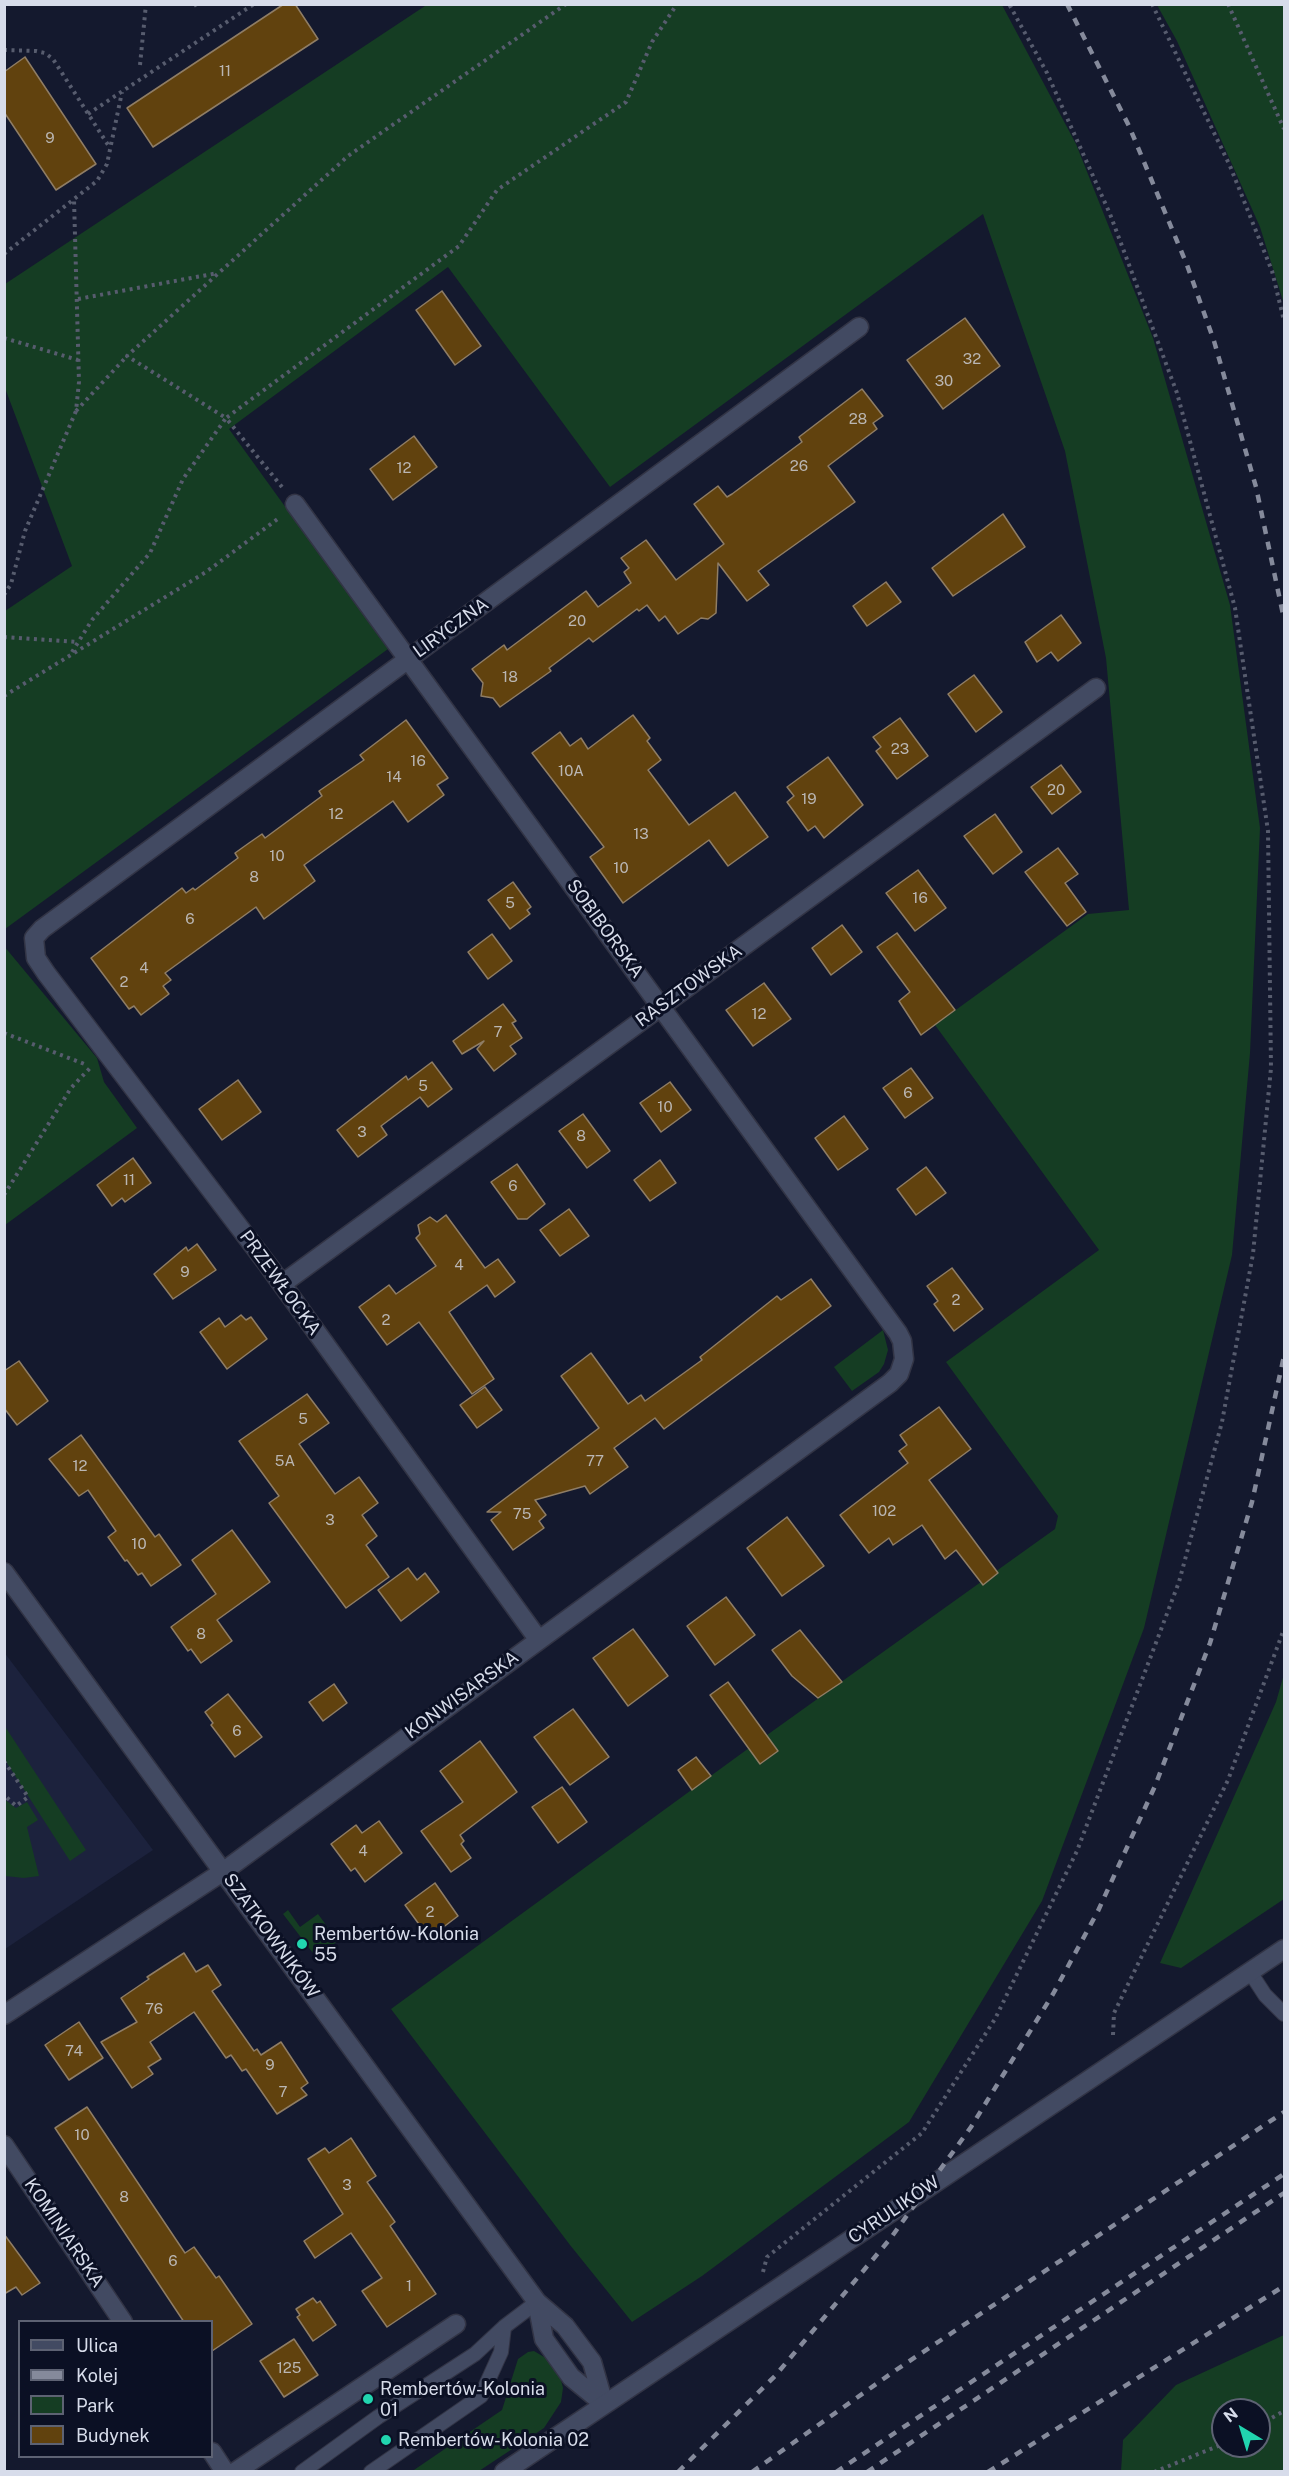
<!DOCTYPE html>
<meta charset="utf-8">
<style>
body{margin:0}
#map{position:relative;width:1289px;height:2476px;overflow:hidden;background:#14192e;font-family:"Public Sans",sans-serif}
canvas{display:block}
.frame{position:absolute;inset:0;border:6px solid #d7dcea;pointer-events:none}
.legend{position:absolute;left:18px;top:2320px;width:195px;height:138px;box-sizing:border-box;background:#0b1024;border:2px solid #5d6273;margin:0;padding:8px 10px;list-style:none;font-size:18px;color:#d7dcea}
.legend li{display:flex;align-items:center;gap:12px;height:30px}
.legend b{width:30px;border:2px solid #5d6273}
.north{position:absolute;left:1211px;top:2398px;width:60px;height:60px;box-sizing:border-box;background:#0b1024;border:2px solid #5d6273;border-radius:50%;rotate:322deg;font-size:16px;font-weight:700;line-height:24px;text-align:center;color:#d7dcea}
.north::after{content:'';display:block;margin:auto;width:21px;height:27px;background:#21d5af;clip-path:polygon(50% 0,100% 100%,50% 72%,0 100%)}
</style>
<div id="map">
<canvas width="1289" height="2476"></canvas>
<div class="frame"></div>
<ul class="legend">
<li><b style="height:8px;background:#424a62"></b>Ulica</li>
<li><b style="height:8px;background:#858a9b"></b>Kolej</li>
<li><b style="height:16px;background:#153d23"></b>Park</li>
<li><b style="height:16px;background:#61420e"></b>Budynek</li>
</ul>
<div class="north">N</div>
</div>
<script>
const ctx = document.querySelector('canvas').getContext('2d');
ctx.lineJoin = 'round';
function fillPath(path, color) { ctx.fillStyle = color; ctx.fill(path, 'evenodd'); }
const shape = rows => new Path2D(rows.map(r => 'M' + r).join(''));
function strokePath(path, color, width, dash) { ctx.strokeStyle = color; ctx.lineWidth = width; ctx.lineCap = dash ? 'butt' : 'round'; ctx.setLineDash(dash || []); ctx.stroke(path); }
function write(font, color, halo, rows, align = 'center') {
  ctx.font = font + ' "Public Sans",sans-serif'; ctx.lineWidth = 6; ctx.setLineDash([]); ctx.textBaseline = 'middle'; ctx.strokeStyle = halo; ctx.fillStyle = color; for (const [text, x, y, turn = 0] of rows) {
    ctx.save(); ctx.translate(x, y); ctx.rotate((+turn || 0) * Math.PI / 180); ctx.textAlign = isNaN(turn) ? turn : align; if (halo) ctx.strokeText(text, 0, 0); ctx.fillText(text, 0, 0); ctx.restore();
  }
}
fillPath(shape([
 [4,1652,153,1850,5,1949,4,1949]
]), '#1c223d');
fillPath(shape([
 [428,4,1002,5,1076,144,1153,338,1230,605,1260,828,1250,1053,1232,1255,1144,1628,1042,1901,909,2122,702,2276,632,2322,570,2245,391,2009,749,1748,761,1764,778,1751,767,1735,1055,1529,1058,1516,946,1362,1099,1250,935,1025,1088,914,1129,910,1106,658,1065,451,983,214,610,487,448,267,229,429,388,649,5,929,5,611,72,566,5,388,5,284],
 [1157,5,1284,5,1284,304,1260,227,1177,41],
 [4,946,97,1058,104,1082,137,1128,5,1225],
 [883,1330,888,1350,884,1364,879,1372,852,1391,834,1367],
 [1284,1674,1284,1899,1181,1968,1160,1963,1276,1702],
 [4,1725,86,1850,70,1861,5,1760],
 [4,1799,16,1808,27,1802,38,1820,27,1827,39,1876,24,1878,5,1876],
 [288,1910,300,1927,318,1914,335,1937,342,1932,345,1936,316,1957,283,1914],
 [1284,2335,1284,2471,1121,2471,1123,2440,1176,2385],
 [1223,2410,1259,2410,1259,2446,1223,2446],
 [534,2351,549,2360,561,2380,563,2388,561,2402,544,2428,479,2471,411,2472,502,2410,518,2359,528,2352]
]), '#153d23');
const building = shape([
 [284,4,295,4,318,39,153,147,127,108,284,4],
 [25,57,96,164,56,190,4,112,4,72,25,57],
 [442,291,481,346,455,365,416,310,442,291],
 [965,318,1000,366,943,409,907,360,965,318],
 [862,389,883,416,873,423,877,429,828,466,855,502,758,571,769,585,747,601,718,563,716,613,708,619,701,618,678,634,665,616,659,621,647,605,639,611,637,609,593,642,589,638,549,668,551,671,500,707,493,698,481,696,483,683,472,669,504,645,507,650,586,591,598,607,631,583,624,572,629,568,621,558,646,540,676,580,724,544,694,504,718,486,727,497,732,494,802,442,799,437,862,389],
 [414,436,437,467,393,500,370,469,414,436],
 [1003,514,1025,547,953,596,932,568,1003,514],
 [886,582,901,602,867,626,853,606,886,582],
 [1061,615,1081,643,1058,661,1051,652,1037,662,1025,642,1061,615],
 [974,675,1002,712,976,732,948,694,974,675],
 [633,715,650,738,647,741,661,760,648,770,689,825,735,792,768,837,728,866,709,840,623,903,590,857,604,847,532,753,560,732,570,746,581,738,588,749,633,715],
 [900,718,928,756,897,779,876,751,881,747,873,737,900,718],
 [406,720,448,778,437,785,444,795,408,822,393,801,304,865,315,881,264,919,256,907,165,973,171,980,163,986,169,994,141,1015,134,1006,129,1009,91,958,182,888,186,893,193,888,195,890,238,858,235,853,249,843,262,834,265,838,322,796,319,791,364,760,360,755,406,720],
 [828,757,863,805,824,838,815,826,808,831,787,802,794,796,787,787,828,757],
 [1061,765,1081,792,1052,814,1031,787,1061,765],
 [995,814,1022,852,993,874,964,836,995,814],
 [1058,848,1078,874,1065,883,1086,912,1067,926,1025,872,1058,848],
 [918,870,946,908,915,931,886,893,918,870],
 [513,882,531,907,527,910,530,914,510,929,488,900,513,882],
 [842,925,862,952,831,975,812,948,842,925],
 [897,933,955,1010,921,1035,899,1001,910,992,877,947,897,933],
 [492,934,512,961,488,979,468,952,492,934],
 [764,983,791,1019,753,1046,726,1010,764,983],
 [503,1004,516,1021,512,1023,522,1038,510,1046,516,1054,494,1071,477,1049,484,1041,462,1054,453,1041,503,1004],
 [432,1062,452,1089,428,1107,420,1097,381,1126,387,1135,358,1157,337,1130,406,1076,408,1080,432,1062],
 [911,1068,933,1098,905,1118,883,1088,911,1068],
 [238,1080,261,1112,222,1140,199,1109,238,1080],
 [670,1082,691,1110,661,1132,640,1103,670,1082],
 [583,1114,610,1151,587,1168,559,1131,583,1114],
 [844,1116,868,1149,838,1170,815,1138,844,1116],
 [133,1158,151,1183,125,1202,122,1198,112,1206,97,1185,133,1158],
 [660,1160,676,1183,650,1201,634,1180,660,1160],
 [517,1164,545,1204,527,1219,518,1219,491,1182,517,1164],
 [926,1167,946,1193,916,1215,897,1189,926,1167],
 [569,1209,589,1236,560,1256,540,1230,569,1209],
 [446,1215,485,1268,498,1259,515,1282,495,1297,487,1285,449,1312,494,1379,472,1394,419,1322,387,1345,359,1307,389,1285,396,1294,436,1266,416,1238,420,1234,418,1225,430,1217,437,1222,446,1215],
 [197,1244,216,1270,173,1299,154,1274,186,1247,188,1251,197,1244],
 [952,1268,983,1309,954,1331,934,1304,938,1301,927,1286,952,1268],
 [811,1279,831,1306,664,1429,655,1418,614,1448,628,1467,590,1494,585,1486,535,1500,546,1515,539,1521,544,1528,513,1550,491,1520,501,1512,487,1512,599,1428,561,1376,591,1353,628,1404,641,1395,645,1401,702,1360,700,1357,777,1296,781,1300,811,1279],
 [241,1315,246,1320,251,1317,267,1339,227,1369,200,1332,219,1318,225,1327,241,1315],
 [19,1361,48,1401,17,1425,4,1408,4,1371,19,1361],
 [485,1387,502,1410,477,1428,460,1405,485,1387],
 [307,1394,329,1423,299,1444,335,1494,359,1477,378,1503,362,1515,377,1536,366,1545,389,1577,346,1608,269,1503,279,1496,239,1441,307,1394],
 [939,1407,971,1449,929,1480,998,1573,983,1585,956,1550,945,1559,922,1525,893,1545,889,1538,869,1553,840,1515,908,1463,899,1451,907,1445,900,1435,939,1407],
 [81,1435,155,1537,159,1534,181,1565,151,1586,142,1573,138,1575,127,1560,125,1561,108,1537,116,1531,88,1490,79,1496,49,1459,81,1435],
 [787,1517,824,1566,782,1596,747,1548,787,1517],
 [232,1530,270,1582,217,1620,232,1641,201,1663,191,1649,188,1651,171,1627,216,1594,192,1560,232,1530],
 [408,1568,417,1580,425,1573,439,1592,401,1621,378,1590,408,1568],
 [726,1597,755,1635,715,1665,687,1626,726,1597],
 [633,1629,668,1676,628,1706,593,1658,633,1629],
 [800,1630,842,1682,818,1698,792,1676,772,1650,800,1630],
 [728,1682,778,1751,760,1764,710,1695,728,1682],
 [334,1684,347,1703,323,1721,309,1702,334,1684],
 [228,1694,262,1737,235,1757,211,1725,213,1723,205,1712,228,1694],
 [573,1709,609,1757,570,1785,534,1737,573,1709],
 [480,1741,517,1792,460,1835,464,1841,461,1844,471,1858,451,1872,421,1831,463,1802,440,1771,480,1741],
 [696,1757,711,1776,692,1790,678,1770,696,1757],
 [562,1787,587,1822,558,1843,532,1807,562,1787],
 [379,1821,402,1853,365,1882,355,1868,351,1871,331,1844,356,1825,362,1833,379,1821],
 [435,1883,458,1916,429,1938,405,1905,435,1883],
 [184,1953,196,1972,208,1965,221,1985,212,1991,254,2051,257,2049,261,2055,281,2042,308,2083,301,2088,307,2095,277,2114,246,2069,242,2071,231,2055,226,2058,194,2012,150,2042,161,2059,148,2067,153,2074,132,2088,101,2042,137,2022,121,1998,149,1979,147,1977,184,1953],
 [79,2022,103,2058,69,2080,45,2045,79,2022],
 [87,2107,185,2253,194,2247,216,2278,219,2276,252,2324,212,2351,212,2322,184,2322,55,2128,87,2107],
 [351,2138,376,2176,367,2182,395,2222,390,2226,436,2294,387,2327,362,2291,382,2278,351,2233,315,2258,304,2241,343,2214,308,2159,325,2148,329,2153,351,2138],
 [4,2234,40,2283,22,2295,16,2287,4,2294,4,2234],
 [313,2298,317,2303,320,2301,336,2325,313,2341,297,2317,300,2315,296,2309,313,2298],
 [294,2339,318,2375,284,2397,260,2361,294,2339]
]);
fillPath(building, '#61420e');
strokePath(building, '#8f7d65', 1.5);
const service = shape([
 [1250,1972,1265,1995,1284,2014],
 [302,2472,378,2417,475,2354,504,2327,537,2302],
 [371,2472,481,2396,501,2352,504,2327]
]);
const minor = shape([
 [282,1284,1096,688],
 [4,1572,537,2302,565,2326,592,2362,604,2404],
 [538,1639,268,1265,46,973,36,958,34,938,42,929,859,327],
 [4,2015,224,1871,890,1383,899,1374,904,1359,902,1341,898,1333,295,504],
 [4,2145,123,2322],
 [537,2302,544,2339,571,2377,604,2404],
 [212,2452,225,2472],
 [235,2472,456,2324]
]);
const secondary = shape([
 [504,2472,1284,1949]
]);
strokePath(service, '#323445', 16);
strokePath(minor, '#323445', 21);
strokePath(secondary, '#323445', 21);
strokePath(shape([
 [195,4,198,9],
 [1152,4,1230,166,1272,271,1284,321],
 [1228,4,1284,129],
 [4,50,36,51,45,53,53,59,110,148],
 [140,65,146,4],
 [88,114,254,4],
 [4,254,97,181,107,164,122,92],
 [78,299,218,273],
 [4,338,78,360],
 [76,411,127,356],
 [282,487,226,418,459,246,497,190,626,102,652,42,677,4],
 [4,595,11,584,25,531,76,411,79,382,74,199],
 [4,637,78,642],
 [72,652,92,620,150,553,183,479,226,418,127,356,348,156,566,4],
 [4,696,206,572,279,518],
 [4,1033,87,1065],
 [4,1195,71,1088,91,1067],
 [4,1761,28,1797,16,1806,4,1795],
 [1113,2035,1114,2013,1228,1780,1284,1629],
 [763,2272,767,2257,922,2133,995,2019,1077,1851,1179,1582,1222,1422,1253,1254,1271,1068,1268,831,1235,608,1177,393,1110,214,1047,73,1009,4],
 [1259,2425,1284,2411],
 [1154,2472,1223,2444]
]), '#575c6e', 4, [3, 4.5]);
strokePath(service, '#424a62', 14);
strokePath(minor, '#424a62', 18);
strokePath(secondary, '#424a62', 18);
strokePath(shape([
 [1067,4,1129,126,1187,265,1214,341,1256,487,1284,619],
 [678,2472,775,2376,890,2239,971,2127,1053,1994,1098,1911,1155,1786,1210,1643,1252,1502,1284,1356],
 [752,2472,896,2370,1284,2112],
 [836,2472,1284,2174],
 [867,2472,1284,2193],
 [988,2472,1284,2286]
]), '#858a9b', 4.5, [8, 8]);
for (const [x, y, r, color] of [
 [302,1944,6,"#21d5af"],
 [368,2399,6,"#21d5af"],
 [386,2440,6,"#21d5af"]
]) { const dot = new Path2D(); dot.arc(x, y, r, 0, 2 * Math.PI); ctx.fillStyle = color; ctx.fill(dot); strokePath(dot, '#0b1024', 2); }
write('15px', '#bab6b3', null, [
 ["11",225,71],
 ["9",50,138],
 ["32",972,359],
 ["30",944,381],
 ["28",858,419],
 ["26",799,466],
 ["12",404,468],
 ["20",577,621],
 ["18",510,677],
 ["23",900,749],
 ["16",418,761],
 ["10A",571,771],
 ["14",394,777],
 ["20",1056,790],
 ["19",809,799],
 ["12",336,814],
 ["13",641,834],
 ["10",277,856],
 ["10",621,868],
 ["8",254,877],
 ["16",920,898],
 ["5",510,903],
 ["6",190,919],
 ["4",144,968],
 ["2",124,982],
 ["12",759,1014],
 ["7",498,1032],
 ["5",423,1086],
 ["6",908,1093],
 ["10",665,1107],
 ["3",362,1132],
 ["8",581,1136],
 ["11",129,1180],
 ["6",513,1186],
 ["4",459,1265],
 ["9",185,1272],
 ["2",956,1300],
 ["2",386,1320],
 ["5",303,1419],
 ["5A",285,1461],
 ["77",595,1461],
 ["12",80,1466],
 ["102",884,1511],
 ["75",522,1514],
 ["3",330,1520],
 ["10",139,1544],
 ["8",201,1634],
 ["6",237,1731],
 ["4",363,1851],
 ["2",430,1912],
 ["76",154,2009],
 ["74",74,2051],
 ["9",270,2065],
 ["7",283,2092],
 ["10",82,2135],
 ["3",347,2185],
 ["8",124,2197],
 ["6",173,2261],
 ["1",409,2286],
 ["125",289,2368]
]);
write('18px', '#d7dcea', '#0b1024', [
 ["LIRYCZNA",451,628,-36],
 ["SOBIBORSKA",605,929,54],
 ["RASZTOWSKA",689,986,-36],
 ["PRZEWŁOCKA",280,1283,54],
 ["KONWISARSKA",462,1695,-36],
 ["SZATKOWNIKÓW",271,1936,54],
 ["CYRULIKÓW",894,2210,-34],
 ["KOMINIARSKA",64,2233,56]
]);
write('18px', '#d7dcea', '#0b1024', [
 ["Rembertów-Kolonia",314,1934],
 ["55",314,1955],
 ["Rembertów-Kolonia",380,2389],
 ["01",380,2410],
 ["Rembertów-Kolonia 02",398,2440]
], 'left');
</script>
